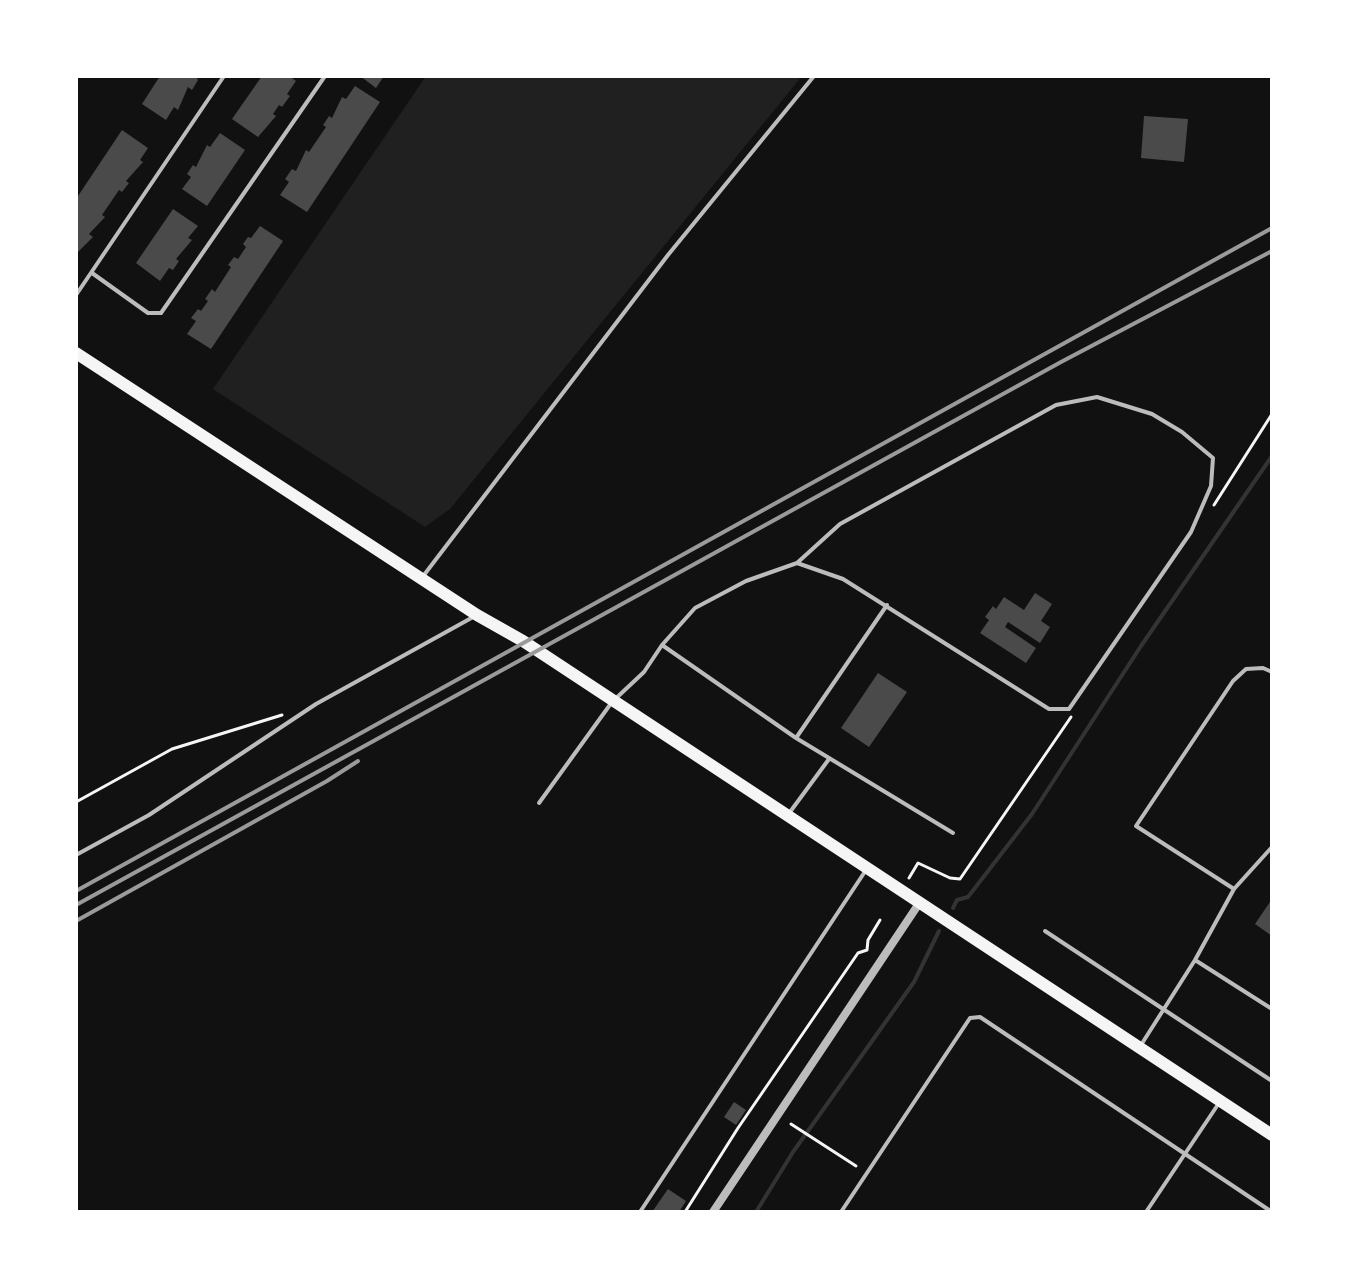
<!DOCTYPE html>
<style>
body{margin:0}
#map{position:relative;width:1348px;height:1288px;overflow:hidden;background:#111;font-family:Quicksand,sans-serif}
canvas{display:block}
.frame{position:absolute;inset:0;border:78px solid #fff;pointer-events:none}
</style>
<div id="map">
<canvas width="1348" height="1288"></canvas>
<div class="frame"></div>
</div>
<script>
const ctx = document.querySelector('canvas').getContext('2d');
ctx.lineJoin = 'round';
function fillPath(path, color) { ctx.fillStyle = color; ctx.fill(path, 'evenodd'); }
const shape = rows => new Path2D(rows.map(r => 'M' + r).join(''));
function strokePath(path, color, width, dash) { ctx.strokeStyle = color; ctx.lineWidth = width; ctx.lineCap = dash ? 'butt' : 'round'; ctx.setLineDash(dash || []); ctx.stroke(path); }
fillPath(shape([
 [426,76,802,76,450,509,425,527,213,389]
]), '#202020');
strokePath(shape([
 [953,908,957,900,968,897,1032,814,1141,646,1272,456],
 [756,1212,793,1152,914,982,939,931]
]), '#333', 4);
fillPath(shape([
 [160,76,196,76,198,80,192,90,188,87,178,110,174,107,166,120,142,104],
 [262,76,289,76,296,81,287,94,290,96,282,107,279,105,273,114,276,116,258,137,232,119],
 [360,76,384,76,376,88],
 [355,86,380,102,307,212,280,195,289,182,285,179,292,169,296,171,306,150,309,152,326,127,323,125,329,116,332,118,342,97,346,99],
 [1144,116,1188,119,1184,162,1141,158],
 [122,130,148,148,140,160,143,162,126,181,129,183,122,192,119,190,102,215,105,217,89,234,93,237,76,254,76,199],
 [220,133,245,150,207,206,182,189,191,177,187,174,193,165,196,167,207,145,210,147],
 [173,209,198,226,188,238,192,240,176,259,179,261,173,270,169,268,160,281,136,263],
 [260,226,283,241,211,349,187,334,196,321,191,318,198,309,201,311,208,301,205,299,212,289,215,292,231,267,228,265,234,257,238,259,246,247,243,244,248,237,251,238],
 [1035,593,1052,604,1041,621,1050,627,1040,643,1008,622,1005,627,1036,648,1026,663,980,633,989,620,985,617,993,606,996,609,1004,597,1024,610],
 [878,673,907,692,869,747,841,728],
 [1272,899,1272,936,1255,924],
 [734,1102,746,1110,736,1125,724,1117],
 [668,1189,686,1201,679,1212,652,1212]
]), '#4a4a4a');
strokePath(shape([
 [1214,505,1272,414],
 [76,802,172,749,282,715],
 [909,878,918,863,950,878,960,879,1071,717],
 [791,1124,856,1166],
 [685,1212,738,1128,858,953,867,950,868,940,880,920]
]), '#f5f5f5', 3);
strokePath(shape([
 [92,273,148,313,161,313,325,76],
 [76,295,224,76],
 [424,575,668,255,814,76],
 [662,645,796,738,953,833],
 [796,738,887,605],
 [539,803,612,702,644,672,662,645,695,608,746,581,797,563,843,579,1049,709,1069,709,1191,532,1211,486,1213,458,1182,432,1152,414,1097,397,1056,405,840,524,797,563],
 [790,812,829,759],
 [76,855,149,815,316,704,475,616],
 [1234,889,1136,826,1233,681,1246,669,1263,668,1272,672],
 [1045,931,1272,1081],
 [1195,960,1272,1009],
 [1141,1045,1195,960,1234,889,1272,847],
 [640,1212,866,870],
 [841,1212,970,1018,980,1017,1272,1212],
 [1146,1212,1219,1103]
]), '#bcbcbc', 4);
strokePath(shape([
 [713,1212,920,902]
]), '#bcbcbc', 8);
strokePath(shape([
 [76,353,477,615,523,641,1272,1135]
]), '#f5f5f5', 12);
strokePath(shape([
 [76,891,1272,228],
 [76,905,1061,362,1272,251],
 [76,921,327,781,358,761]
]), '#9a9a9a', 4);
</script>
